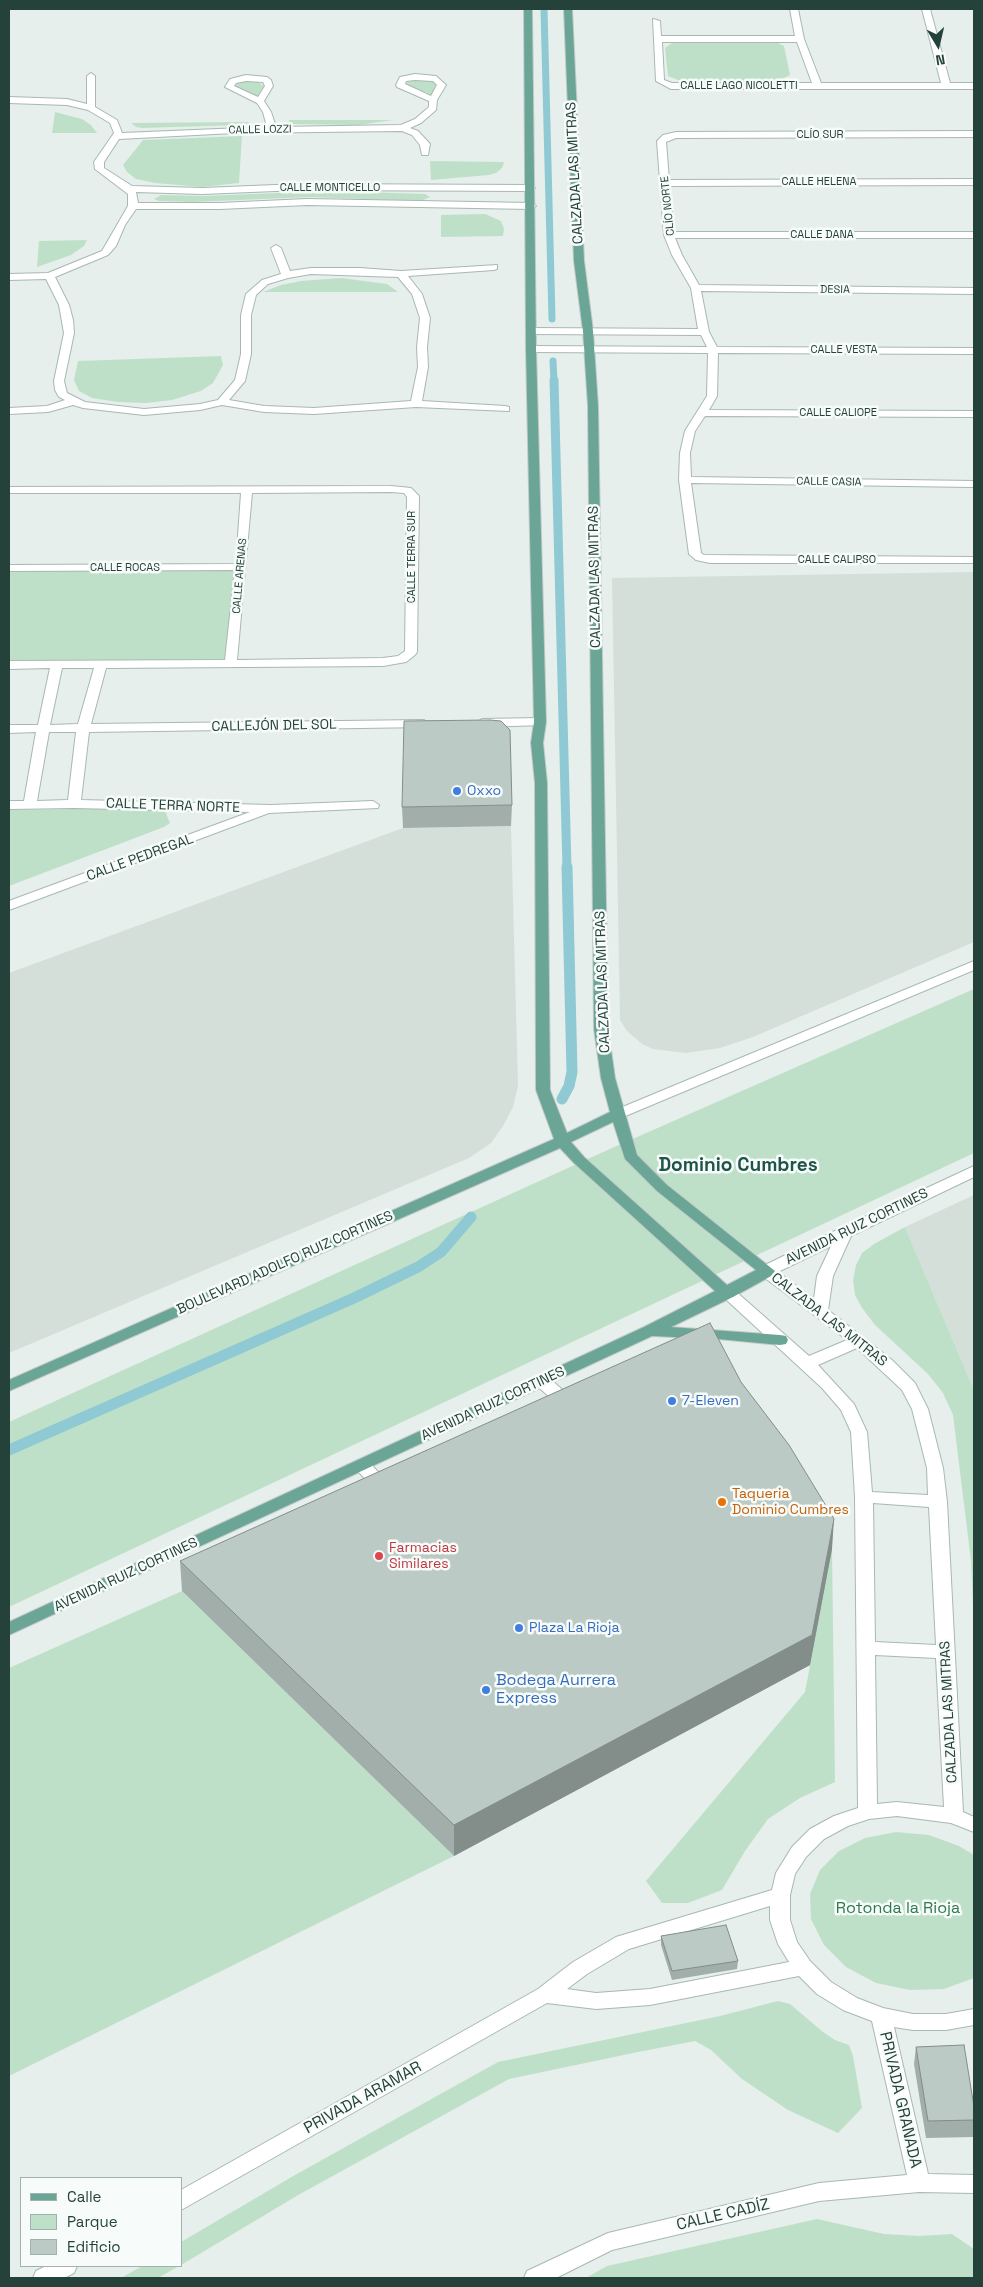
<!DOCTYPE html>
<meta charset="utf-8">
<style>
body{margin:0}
#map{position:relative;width:983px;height:2287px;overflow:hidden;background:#e6efeb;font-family:"Space Grotesk",sans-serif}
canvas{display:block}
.frame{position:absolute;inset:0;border:10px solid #24423a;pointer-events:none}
.legend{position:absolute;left:20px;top:2177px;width:162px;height:90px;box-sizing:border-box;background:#f7fbf9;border:1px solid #a3b1ad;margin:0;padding:6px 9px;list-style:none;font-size:15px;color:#24423a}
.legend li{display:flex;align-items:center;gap:10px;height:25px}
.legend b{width:25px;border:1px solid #a3b1ad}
.north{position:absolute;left:913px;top:20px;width:50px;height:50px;-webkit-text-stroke:4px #f7fbf9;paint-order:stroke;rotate:171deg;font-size:14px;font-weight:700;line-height:20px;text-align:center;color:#24423a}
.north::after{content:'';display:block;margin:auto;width:18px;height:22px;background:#24423a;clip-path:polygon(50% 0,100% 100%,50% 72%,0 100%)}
</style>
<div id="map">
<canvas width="983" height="2287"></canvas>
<div class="frame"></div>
<ul class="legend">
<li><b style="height:6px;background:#6aa596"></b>Calle</li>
<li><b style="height:14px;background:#bfe0c8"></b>Parque</li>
<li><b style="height:14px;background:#bbcac4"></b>Edificio</li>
</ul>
<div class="north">N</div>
</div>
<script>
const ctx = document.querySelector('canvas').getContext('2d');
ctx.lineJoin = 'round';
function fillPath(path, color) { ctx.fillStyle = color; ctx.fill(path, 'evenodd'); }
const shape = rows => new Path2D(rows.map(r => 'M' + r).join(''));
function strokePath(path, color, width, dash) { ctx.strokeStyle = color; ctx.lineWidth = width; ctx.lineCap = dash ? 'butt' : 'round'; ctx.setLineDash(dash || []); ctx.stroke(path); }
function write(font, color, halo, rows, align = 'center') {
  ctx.font = font + ' "Space Grotesk",sans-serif'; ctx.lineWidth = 5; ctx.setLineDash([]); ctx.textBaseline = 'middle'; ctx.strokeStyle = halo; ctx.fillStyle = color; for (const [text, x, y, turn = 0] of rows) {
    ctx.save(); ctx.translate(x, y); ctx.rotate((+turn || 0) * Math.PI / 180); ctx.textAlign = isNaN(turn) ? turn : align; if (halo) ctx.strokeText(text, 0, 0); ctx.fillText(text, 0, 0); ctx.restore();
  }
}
fillPath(shape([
 [974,572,974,942,753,1037,720,1048,686,1053,653,1049,642,1044,627,1031,620,1020,612,578],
 [511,826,518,1086,513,1107,503,1126,491,1143,469,1158,9,1353,9,973,403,828],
 [974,1195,974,1390,905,1227]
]), '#d4dfda');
fillPath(shape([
 [679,42,776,42,784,46,790,75,778,81,678,80,668,76,665,48,672,43],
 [413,79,433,80,436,84,431,97,428,93,406,85,408,81],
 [245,81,256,81,264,86,257,97,236,87,237,83],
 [55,112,82,119,91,125,97,133,52,133],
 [289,120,393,120,358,125,289,124],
 [249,122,248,124,241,125,142,128,136,127,131,123],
 [242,136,239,183,202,187,155,183,136,179,127,172,123,165,143,140],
 [430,161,503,162,504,163,502,168,496,173,489,175,431,180],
 [328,191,425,194,430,197,421,201,311,197,192,202,159,201,154,199,161,195,203,196],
 [485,214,501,221,504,229,503,236,441,237,441,215],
 [87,240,84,246,71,255,37,267,39,241],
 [341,278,387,284,398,292,263,292,281,285,301,281],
 [221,356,223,365,213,383,201,391,172,400,146,403,118,402,92,398,79,391,74,380,78,361],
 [241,567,231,663,9,665,9,568],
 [147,808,165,811,170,823,164,827,9,886,9,810],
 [974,989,974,1153,9,1607,9,1422,612,1148],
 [905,1227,974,1390,974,1560,972,1561,974,1563,974,1629,971,1561,953,1415,943,1393,928,1374,875,1325,862,1308,855,1295,853,1280,856,1265,862,1253,874,1244],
 [832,1549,835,1782,800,1798,768,1819,745,1851,722,1890,688,1903,662,1903,646,1881,805,1692],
 [182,1591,454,1856,9,2076,9,1668],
 [896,1832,929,1835,959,1846,974,1855,974,1978,944,1989,910,1990,876,1983,846,1967,824,1945,811,1919,810,1894,820,1870,839,1851,865,1838],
 [778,2001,790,2004,823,2032,835,2040,849,2045,853,2056,862,2108,838,2133,788,2110,742,2079,711,2050,695,2041,638,2052,509,2079,300,2194,181,2265,181,2242,295,2175,498,2062,720,2016],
 [817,2219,884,2234,919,2236,952,2234,974,2249,974,2278,586,2278,607,2266],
 [142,2266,179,2266,158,2278,121,2278]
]), '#bfe0c8');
strokePath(shape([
 [544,9,552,319],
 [553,361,554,381]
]), '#8ec9d4', 7);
strokePath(shape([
 [554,380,567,868]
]), '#8ec9d4', 9);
strokePath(shape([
 [562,1099,569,1086,572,1072,567,867],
 [9,1450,354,1298,418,1267,441,1252,471,1217]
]), '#8ec9d4', 11);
const minor = shape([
 [790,9,798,9,804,39,821,83,941,83,922,9,930,9,950,83,974,83,974,89,671,89,656,81,653,19,660,21,661,36,795,36,790,9],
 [662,42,797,42,812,83,672,83,664,80,662,42],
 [91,73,95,76,95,107,117,120,122,133,267,127,263,112,257,103,225,87,230,79,246,75,267,77,271,80,273,86,264,101,271,112,276,127,401,125,415,119,429,107,429,101,397,87,396,85,400,77,415,74,436,76,446,85,437,100,436,110,421,123,410,128,418,131,430,144,428,155,422,155,420,145,412,135,402,131,234,133,119,139,104,162,104,168,132,186,202,188,300,184,530,185,535,188,530,191,300,190,202,194,136,192,138,203,220,203,307,199,531,203,536,206,531,209,307,205,220,209,136,209,125,225,116,246,108,255,55,277,69,305,73,320,74,333,64,381,67,393,85,402,144,409,200,404,218,400,235,380,241,354,241,315,246,294,262,280,281,274,271,248,276,245,281,248,290,271,311,268,360,268,401,271,497,265,497,269,494,270,408,276,422,294,430,318,427,347,428,367,422,401,505,406,509,407,509,411,416,407,314,414,264,412,222,405,200,410,144,415,83,408,73,405,48,412,9,414,9,408,47,406,65,400,59,397,55,390,54,381,64,333,59,305,46,279,9,280,9,274,48,273,102,251,128,206,128,194,95,169,94,162,114,133,110,123,88,110,67,105,9,103,9,97,67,99,87,104,87,76,91,73],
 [415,80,433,81,437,85,431,96,405,84,406,81,415,80],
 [246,81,263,82,265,86,258,97,234,86,236,83,246,81],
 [311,274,398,277,412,294,420,318,417,347,418,367,411,401,314,408,264,406,229,400,245,381,251,354,251,315,256,295,268,284,288,278,311,274],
 [974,131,974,137,676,138,666,142,669,180,974,179,974,185,669,186,674,232,974,232,974,238,675,238,682,255,699,285,974,288,974,294,701,291,709,332,717,347,974,348,974,354,718,353,717,396,709,410,974,411,974,417,705,416,695,431,690,453,691,477,974,481,974,487,691,483,701,553,704,555,974,557,974,563,710,563,696,560,689,554,679,480,680,453,685,431,707,396,708,353,531,352,526,349,531,346,707,347,701,335,531,334,526,331,531,328,698,329,691,288,672,255,664,235,657,141,663,135,676,132,974,131],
 [391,486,411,488,419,496,417,652,415,655,406,662,383,666,106,668,91,724,424,720,430,724,428,727,89,732,81,800,271,805,373,801,379,805,378,808,269,813,9,910,9,901,250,812,74,808,9,809,9,801,24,801,36,732,9,733,9,725,38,725,50,668,9,669,9,661,225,660,235,570,9,571,9,565,236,564,241,493,9,493,9,487,391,486],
 [391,492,404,493,407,497,405,651,398,656,383,658,237,660,252,493,391,492],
 [62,668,94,668,78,724,50,725,62,668],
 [49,732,76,732,68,800,37,801,49,732],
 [540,718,546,722,544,725,482,727,476,723,482,719,540,718],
 [974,961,974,970,623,1117,618,1118,611,1114,613,1111,974,961],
 [974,1166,974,1177,851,1236,833,1276,828,1310,892,1360,915,1383,928,1409,943,1468,947,1502,963,1812,974,1817,974,1832,951,1823,897,1816,869,1819,848,1826,824,1839,806,1857,795,1874,790,1895,790,1920,797,1942,810,1961,831,1982,857,1998,883,2008,913,2014,946,2014,974,2009,974,2025,946,2030,913,2030,894,2027,928,2174,974,2175,974,2193,919,2192,819,2201,612,2250,556,2278,524,2278,527,2271,608,2233,819,2183,907,2175,872,2021,843,2010,817,1994,799,1976,650,2005,596,2009,547,2003,181,2210,181,2190,538,1989,573,1962,616,1937,772,1890,776,1873,792,1847,810,1829,834,1816,858,1808,855,1497,851,1432,841,1410,822,1388,719,1293,721,1289,733,1289,809,1356,847,1340,761,1275,759,1271,761,1267,841,1228,974,1166],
 [831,1246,817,1276,814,1299,778,1272,831,1246],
 [857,1348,902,1390,912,1409,927,1468,928,1495,872,1492,867,1432,854,1404,818,1365,857,1348],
 [873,1503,929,1507,936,1645,875,1642,873,1503],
 [875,1655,936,1658,944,1807,897,1802,877,1804,875,1655],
 [770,1906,770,1920,778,1944,789,1962,650,1989,596,1993,567,1989,587,1974,629,1949,770,1906],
 [542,1376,548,1377,575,1401,577,1405,575,1409,569,1411,563,1409,536,1385,534,1381,536,1377,542,1376],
 [362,1459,368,1461,390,1485,393,1489,390,1493,384,1495,378,1493,356,1469,354,1465,356,1461,362,1459],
 [46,2266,77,2266,74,2273,64,2278,33,2278,36,2271,46,2266]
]);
const major = shape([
 [524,9,532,9,536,349,546,722,543,743,547,783,550,1090,567,1133,610,1112,601,1078,594,1029,588,406,583,331,574,261,564,9,572,9,584,261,593,331,598,406,608,1029,615,1078,637,1155,667,1185,775,1271,773,1275,733,1297,671,1327,780,1335,786,1336,788,1340,786,1344,780,1345,718,1339,652,1336,9,1635,9,1622,644,1327,715,1291,574,1163,560,1148,9,1391,9,1380,554,1139,536,1090,535,783,531,743,534,722,526,349,524,9],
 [613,1122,625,1159,657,1191,756,1270,727,1285,584,1157,571,1142,613,1122]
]);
strokePath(minor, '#a8b8b2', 2);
strokePath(major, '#c2cac8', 2);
fillPath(minor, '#fff');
fillPath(major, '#6aa596');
fillPath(shape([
 [512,805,511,826,403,828,402,807],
 [741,1382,832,1549,810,1665,454,1856,182,1591,180,1561],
 [661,1936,738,1961,737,1969,672,1980,661,1945],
 [916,2047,974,2107,974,2137,926,2138,914,2064]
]), '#a1aea9');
fillPath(shape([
 [834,1519,832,1549,810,1665,454,1856,454,1825]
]), '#838d89');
const building = shape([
 [490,720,501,721,510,730,512,805,402,807,404,721,490,720],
 [710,1323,741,1382,789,1445,834,1519,812,1635,454,1825,180,1561,710,1323],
 [726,1925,738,1961,672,1971,661,1936,726,1925],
 [964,2045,974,2107,974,2120,928,2121,916,2047,964,2045]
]);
fillPath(building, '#bbcac4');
strokePath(building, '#838d89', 1);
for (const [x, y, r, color] of [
 [457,791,5,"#3f7fe0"],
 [672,1401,5,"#3f7fe0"],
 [722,1502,5,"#e8710a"],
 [379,1556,5,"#e0444e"],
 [519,1628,5,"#3f7fe0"],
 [486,1690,5,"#3f7fe0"]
]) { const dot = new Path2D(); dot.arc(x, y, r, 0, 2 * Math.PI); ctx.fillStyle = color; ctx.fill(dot); strokePath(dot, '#f7fbf9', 2); }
write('11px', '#24423a', '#f7fbf9', [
 ["CALLE LAGO NICOLETTI",739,86],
 ["CALLE LOZZI",260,130,-1],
 ["CLÍO SUR",820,135],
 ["CALLE HELENA",819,182],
 ["CALLE MONTICELLO",330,188],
 ["CLÍO NORTE",668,206,-96],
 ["CALLE DANA",822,235],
 ["DESIA",835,290,1],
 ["CALLE VESTA",844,350],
 ["CALLE CALIOPE",838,413],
 ["CALLE CASIA",829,482,1],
 ["CALLE TERRA SUR",412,557,-90],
 ["CALLE CALIPSO",837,560],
 ["CALLE ROCAS",125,568],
 ["CALLE ARENAS",240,576,-85]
]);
write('14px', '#24423a', '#f7fbf9', [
 ["CALZADA LAS MITRAS",575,173,-93],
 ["CALZADA LAS MITRAS",595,577,-91],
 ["CALLEJÓN DEL SOL",274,726,-1],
 ["CALLE TERRA NORTE",173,806,2],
 ["CALLE PEDREGAL",140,858,-20],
 ["CALZADA LAS MITRAS",603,982,-92],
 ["AVENIDA RUIZ CORTINES",857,1227,-26],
 ["BOULEVARD ADOLFO RUIZ CORTINES",285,1263,-24],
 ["CALZADA LAS MITRAS",829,1320,38],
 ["AVENIDA RUIZ CORTINES",493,1404,-25],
 ["AVENIDA RUIZ CORTINES",126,1575,-25],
 ["CALZADA LAS MITRAS",949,1712,-93]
]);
write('14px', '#366cbe', '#f7fbf9', [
 ["Oxxo",467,791],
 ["7-Eleven",682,1401],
 ["Plaza La Rioja",529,1628]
], 'left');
write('14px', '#c56008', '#f7fbf9', [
 ["Taqueria",732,1494],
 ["Dominio Cumbres",732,1510]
], 'left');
write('14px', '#be3a42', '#f7fbf9', [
 ["Farmacias",389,1548],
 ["Similares",389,1564]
], 'left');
write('16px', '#366cbe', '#f7fbf9', [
 ["Bodega Aurrera",496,1681],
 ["Express",496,1699]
], 'left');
write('16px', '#2d7a4b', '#f7fbf9', [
 ["Rotonda la Rioja",898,1909]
]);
write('16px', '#24423a', '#f7fbf9', [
 ["PRIVADA ARAMAR",363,2098,-29],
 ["PRIVADA GRANADA",900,2100,77],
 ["CALLE CADÍZ",723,2215,-13]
]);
write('bold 19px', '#1f5548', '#f7fbf9', [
 ["Dominio Cumbres",738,1166]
]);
</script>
